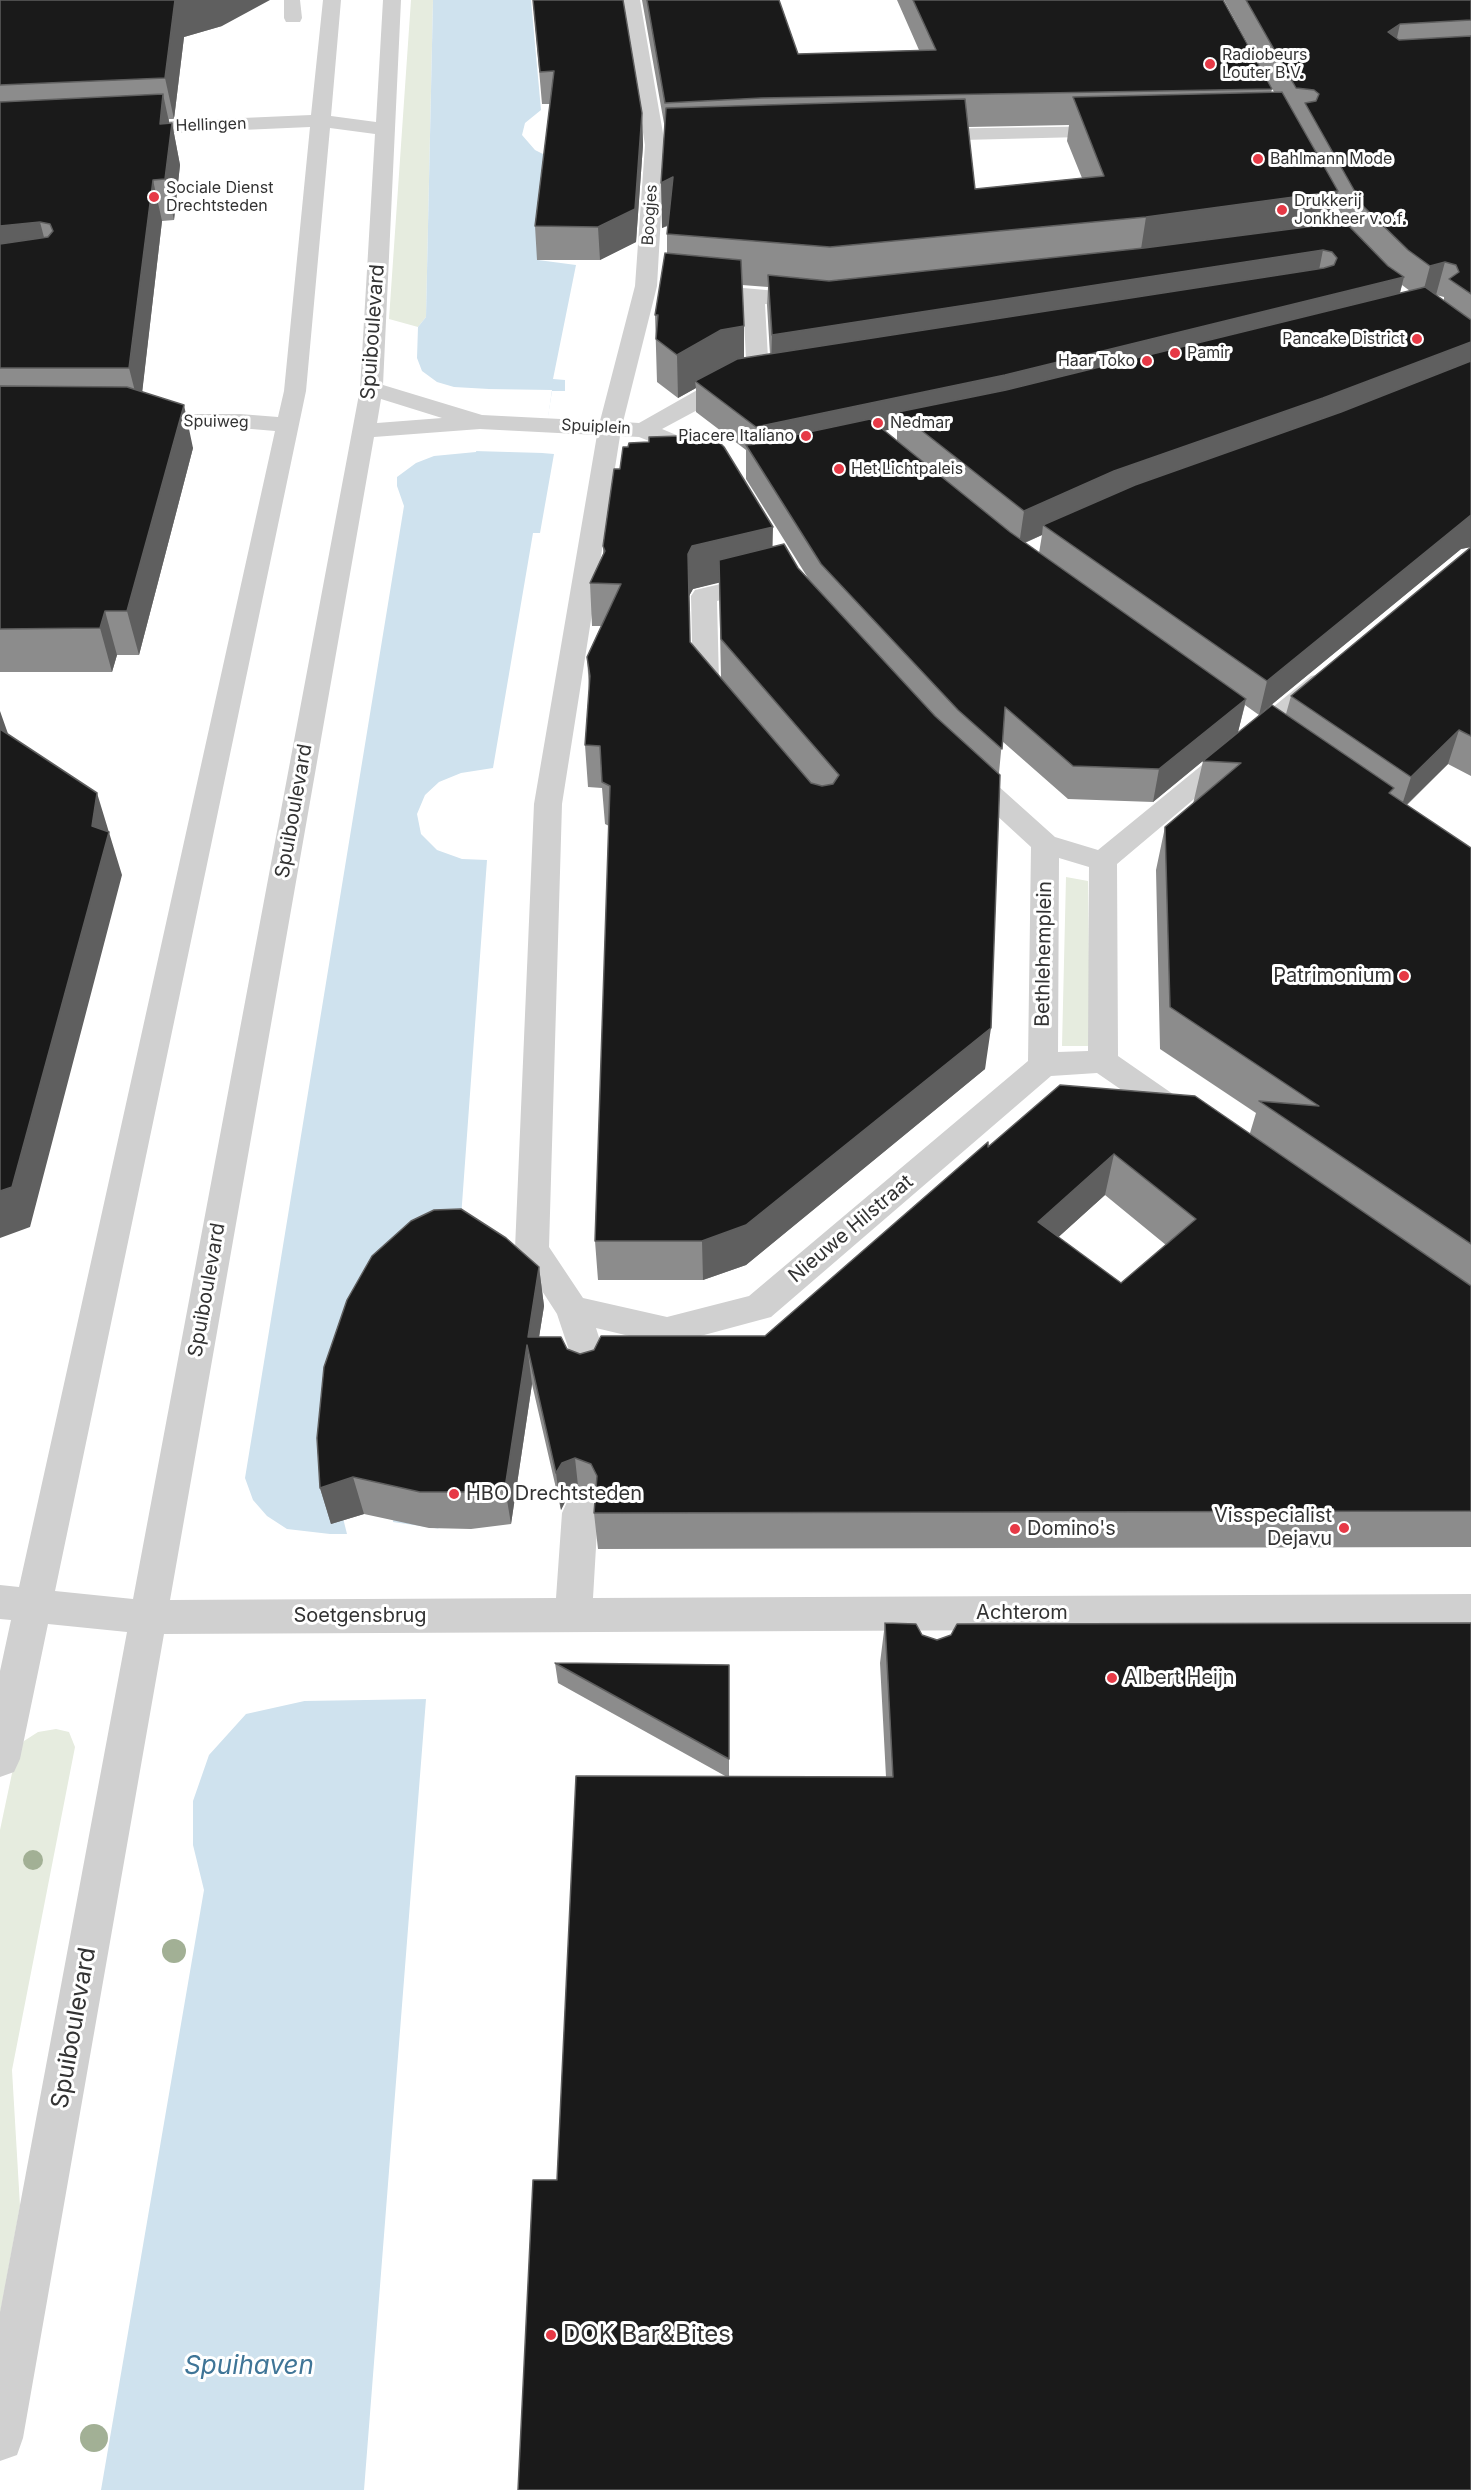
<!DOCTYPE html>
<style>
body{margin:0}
canvas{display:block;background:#fff}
</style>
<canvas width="1471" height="2490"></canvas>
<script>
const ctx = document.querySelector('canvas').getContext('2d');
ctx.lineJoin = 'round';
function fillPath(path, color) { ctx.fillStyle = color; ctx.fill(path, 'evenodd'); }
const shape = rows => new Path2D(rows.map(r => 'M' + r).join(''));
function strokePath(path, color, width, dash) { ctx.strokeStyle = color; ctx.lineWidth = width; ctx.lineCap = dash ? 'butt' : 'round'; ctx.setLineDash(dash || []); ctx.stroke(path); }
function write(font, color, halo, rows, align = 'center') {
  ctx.font = font + ' Inter,sans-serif'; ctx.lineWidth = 6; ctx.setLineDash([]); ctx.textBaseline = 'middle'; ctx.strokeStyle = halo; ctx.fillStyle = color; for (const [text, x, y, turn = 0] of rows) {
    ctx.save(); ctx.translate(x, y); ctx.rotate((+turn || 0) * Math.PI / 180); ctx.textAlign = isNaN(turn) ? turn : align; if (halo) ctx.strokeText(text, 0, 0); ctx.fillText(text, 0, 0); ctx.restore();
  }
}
fillPath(shape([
 [411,0,433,0,426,317,418,327,389,319],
 [1066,877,1088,881,1090,1046,1062,1046],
 [56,1729,69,1732,75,1747,12,2070,20,2206,0,2314,0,1830,15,1759,24,1741,38,1732]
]), '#e6ecdf');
fillPath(shape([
 [433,0,531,0,541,110,525,123,522,135,535,150,545,155,538,260,576,265,553,379,565,380,565,391,552,391,542,453,554,454,540,533,533,533,493,768,461,773,439,782,425,795,417,814,421,834,437,850,462,859,487,860,426,1699,364,2490,101,2490,204,1890,193,1845,193,1801,209,1755,246,1714,309,1700,330,1534,287,1529,267,1516,253,1500,245,1478,404,506,397,486,397,477,416,463,434,456,476,452,489,389,454,387,437,382,422,371,417,358,418,327,426,317]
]), '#cfe2ee');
fillPath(shape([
 [486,389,552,390,543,453,474,451],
 [395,1503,393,1522,441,1529,429,1699,303,1701,306,1697,327,1536,324,1534,347,1534,343,1518]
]), '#fff');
fillPath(shape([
 [284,0,300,0,302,18,300,22,286,22,284,18,284,0],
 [323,0,341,0,331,116,376,122,383,0,401,0,383,385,482,415,600,421,635,286,645,145,622,0,640,0,665,145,657,286,623,422,639,423,722,376,736,373,744,375,747,380,744,385,662,429,710,449,714,454,710,459,694,459,639,437,620,436,562,804,549,1247,583,1298,667,1317,749,1296,1028,1061,1031,847,957,779,953,773,957,767,967,764,977,767,1055,837,1098,850,1311,676,1320,674,1329,676,1333,682,1117,864,1118,1056,1196,1110,1201,1118,1196,1126,1185,1130,1174,1126,1097,1073,1051,1076,771,1317,667,1345,596,1328,603,1350,602,1376,597,1386,585,1390,573,1386,568,1376,569,1350,557,1314,515,1249,534,804,597,435,480,429,374,437,170,1600,556,1598,562,1513,567,1502,580,1497,593,1502,598,1513,593,1598,1471,1594,1471,1628,164,1634,23,2438,17,2455,0,2461,0,2312,127,1632,48,1624,20,1759,14,1772,0,1777,0,1671,11,1620,0,1619,0,1585,19,1587,275,431,240,428,143,428,135,426,131,421,135,416,143,414,240,414,278,417,284,391,310,127,128,135,121,133,118,129,121,125,128,123,311,115,323,0],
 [330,128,375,134,360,389,133,1599,55,1591,306,391,330,128],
 [381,399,442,418,377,423,381,399],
 [1059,858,1089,867,1088,1051,1058,1052,1059,858],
 [1114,126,1121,128,1124,132,1121,136,923,141,916,139,913,135,916,131,923,129,1114,126],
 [698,284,811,294,819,296,822,301,819,306,811,308,765,304,769,377,766,382,758,384,750,382,747,377,743,302,690,296,687,291,690,286,698,284],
 [763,574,772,577,776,582,772,587,717,601,719,682,733,700,729,706,720,709,711,706,693,684,691,596,695,590,763,574]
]), '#d0d0d0');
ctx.fillStyle = '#a2b095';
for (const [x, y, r] of [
 [33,1860,10],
 [174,1951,12],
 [94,2438,14]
]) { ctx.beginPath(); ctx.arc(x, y, r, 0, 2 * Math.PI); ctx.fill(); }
fillPath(shape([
 [0,0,222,26,184,37,174,119,169,119,169,123,172,123,180,165,174,220,162,221,142,392,193,448,139,655,117,655,112,672,0,672],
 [533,0,623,0,642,113,643,145,636,242,600,260,537,260,535,226,550,104,542,104],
 [642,0,779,0,798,54,919,50,897,0,1223,0,1272,89,1271,93,1274,92,1224,0,1471,0,1471,547,1461,549,1259,715,1245,705,1238,732,1286,714,1291,696,1471,547,1471,776,1448,764,1407,805,1471,848,1471,1547,598,1549,594,1513,595,1501,579,1495,566,1500,561,1510,532,1384,511,1524,471,1529,429,1528,364,1514,331,1524,320,1488,539,1267,544,1306,539,1337,580,1354,765,1336,988,1147,1250,1133,1256,1113,1160,1049,1156,870,1165,827,1193,804,1203,761,1153,802,1068,799,1002,741,999,773,985,1069,746,1265,703,1280,598,1280,595,1241,609,826,605,824,602,788,588,787,585,745,589,690,587,657,601,626,592,626,590,583,603,554,603,546,773,547,798,568,808,578,746,479,746,450,696,412,696,388,678,398,657,382,655,315,667,253,667,234,668,226,662,228,665,129],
 [1069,125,1067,141,1082,178,975,189,968,127],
 [1335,203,1347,224,1330,224],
 [742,285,768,287,767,305,770,354,744,358,744,326],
 [1402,285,1410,291,1400,293],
 [1436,295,1444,297,1444,301],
 [894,428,897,428,897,441,884,431],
 [1042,535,1039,553,1025,543],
 [719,582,721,678,690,642,689,596,693,589],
 [1105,1195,1166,1245,1121,1283,1058,1237],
 [885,1623,937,1640,1471,1623,557,2180,727,1777,558,1683,555,1663,729,1665,729,1777,886,1777,880,1663]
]), '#8c8c8c');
fillPath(shape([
 [175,0,270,0,222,26,184,37,174,119,165,78],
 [1400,24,1393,56,1388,32],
 [163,94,171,131,172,123,180,165,174,220,165,179,160,124],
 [642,113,643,145,636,242,600,260,598,227],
 [673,177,674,222,662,228,661,183],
 [153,180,162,221,140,411,129,368],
 [1338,191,1327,236,1139,262,1146,217],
 [40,222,51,264,0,270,0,226],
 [1323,250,1317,280,771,365,772,335],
 [1445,262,1436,295,1421,300,1430,266],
 [1404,277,1396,307,1001,406,898,412,897,428,779,453,779,442,776,439,775,453,756,458,756,427],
 [744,326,744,370,695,381,696,388,678,398,677,355,721,330],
 [1471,342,1471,372,1043,525,1042,535,1019,545,1024,511,1114,471],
 [184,405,193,448,139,655,127,611],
 [1471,515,1471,547,1461,549,1259,715,1267,681],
 [773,527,772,570,693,589,689,596,688,554,692,546],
 [105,611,117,655,112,672,100,628],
 [1246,699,1238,732,1153,802,1159,769],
 [0,711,12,745,0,752],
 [1459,730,1448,764,1400,811,1411,777],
 [97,793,122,875,30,1227,0,1238,0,1191,92,826],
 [991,1028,985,1069,746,1265,703,1280,702,1241],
 [1114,1154,1105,1195,1031,1262,1038,1222],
 [539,1267,544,1306,533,1375,528,1337],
 [527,1345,532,1384,511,1524,505,1488],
 [575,1458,579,1495,566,1500,561,1510,556,1473,562,1463],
 [353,1477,364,1514,331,1524,320,1488]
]), '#5f5f5f');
const building = shape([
 [0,0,175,0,165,78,0,85,0,0],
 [533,0,623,0,642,113,635,209,598,227,535,226,554,71,540,72,533,0],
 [647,0,779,0,798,54,936,50,913,0,1223,0,1272,89,761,98,665,103,647,0],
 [1246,0,1471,0,1471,20,1400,24,1388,32,1399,40,1471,36,1471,294,1449,279,1459,272,1456,265,1445,262,1430,266,1408,250,1363,206,1305,103,1316,101,1319,94,1314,90,1296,88,1246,0],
 [1282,92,1338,191,1146,217,830,247,667,234,673,177,661,183,666,108,965,99,975,189,1104,176,1073,97,1282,92],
 [163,94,160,124,172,123,165,179,153,180,129,368,0,368,0,244,48,237,53,231,50,224,40,222,0,226,0,102,163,94],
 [1345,222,1388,266,1404,277,1005,375,756,427,695,381,737,359,1324,268,1334,265,1337,258,1332,252,1323,250,772,335,768,275,829,281,1144,248,1345,222],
 [665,253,741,260,744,326,721,330,677,355,656,339,658,315,655,315,665,253],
 [1425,287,1471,320,1471,342,1323,398,1114,471,1024,511,898,412,1006,390,1425,287],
 [1471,361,1471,515,1267,681,1043,525,1135,485,1341,412,1471,361],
 [0,386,127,387,184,405,127,611,105,611,100,628,0,629,0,386],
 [870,419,1010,532,1246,699,1159,769,1073,766,1005,707,1002,749,958,710,821,564,746,445,779,442,776,439,870,419],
 [712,435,724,447,773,527,692,546,688,554,690,642,811,783,822,786,833,784,839,775,721,639,719,560,784,544,798,568,935,716,1000,775,991,1028,746,1225,702,1241,595,1241,610,786,602,782,600,746,585,745,590,676,587,657,621,584,590,583,605,551,603,546,614,469,620,469,623,447,628,447,629,443,649,442,649,437,712,435],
 [1471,547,1471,736,1459,730,1411,777,1291,696,1471,547],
 [1272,705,1394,788,1389,793,1471,848,1471,1244,1259,1101,1319,1106,1170,1007,1165,827,1241,763,1203,761,1272,705],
 [0,729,97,793,92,826,109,832,12,1187,0,1191,0,729],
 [1060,1085,1195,1096,1471,1286,1471,1511,594,1513,597,1476,591,1464,575,1458,562,1463,556,1473,527,1345,505,1488,463,1492,420,1492,353,1477,320,1488,317,1438,324,1367,347,1300,372,1256,411,1221,434,1210,461,1209,506,1238,539,1267,528,1337,561,1337,567,1349,580,1354,594,1350,601,1336,765,1336,988,1142,988,1147,1060,1085],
 [1114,1154,1196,1219,1121,1283,1038,1222,1114,1154],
 [885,1623,916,1624,922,1635,937,1640,951,1635,957,1624,1471,1623,1471,2490,518,2490,533,2180,557,2180,576,1776,893,1777,885,1623],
 [555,1663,729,1665,729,1759,555,1663]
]);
fillPath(building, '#1a1a1a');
strokePath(building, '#5f5f5f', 1.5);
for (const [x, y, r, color] of [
 [1210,64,6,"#e63946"],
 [1258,159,6,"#e63946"],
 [154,197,6,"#e63946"],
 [1282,210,6,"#e63946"],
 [1417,339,6,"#e63946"],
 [1175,353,6,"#e63946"],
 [1147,361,6,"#e63946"],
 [878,423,6,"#e63946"],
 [806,436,6,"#e63946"],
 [839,469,6,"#e63946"],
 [1404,976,6,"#e63946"],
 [454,1494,6,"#e63946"],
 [1344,1528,6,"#e63946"],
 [1015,1529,6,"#e63946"],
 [1112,1678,6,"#e63946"],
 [551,2335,6,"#e63946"]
]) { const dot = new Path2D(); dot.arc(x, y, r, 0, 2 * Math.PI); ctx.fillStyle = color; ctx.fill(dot); strokePath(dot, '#fff', 2); }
write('16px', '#333', '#fff', [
 ["Radiobeurs",1222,55],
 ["Louter B.V.",1222,73],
 ["Bahlmann Mode",1270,159],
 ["Sociale Dienst",166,188],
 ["Drechtsteden",166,206],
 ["Drukkerij",1294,201],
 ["Jonkheer v.o.f.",1294,219],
 ["Pancake District",1405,339,"right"],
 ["Pamir",1187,353],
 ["Haar Toko",1135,361,"right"],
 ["Nedmar",890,423],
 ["Piacere Italiano",794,436,"right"],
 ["Het Lichtpaleis",851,469]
], 'left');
write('16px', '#333', '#fff', [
 ["Hellingen",211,125,-2],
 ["Boogjes",650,215,-86],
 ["Spuiweg",216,422,1],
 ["Spuiplein",596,427,3]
]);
write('20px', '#333', '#fff', [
 ["Spuiboulevard",373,332,-86],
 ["Spuiboulevard",294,811,-80],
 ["Bethlehemplein",1044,954,-89],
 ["Nieuwe Hilstraat",851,1229,-40],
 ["Spuiboulevard",207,1290,-80],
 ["Achterom",1022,1613],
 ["Soetgensbrug",360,1616]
]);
write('20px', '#333', '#fff', [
 ["Patrimonium",1392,976,"right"],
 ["HBO Drechtsteden",466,1494],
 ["Visspecialist",1332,1516,"right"],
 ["Dejavu",1332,1539,"right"],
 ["Domino's",1027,1529],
 ["Albert Heijn",1124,1678]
], 'left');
write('24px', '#333', '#fff', [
 ["Spuiboulevard",74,2028,-80]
]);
write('24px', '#333', '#fff', [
 ["DOK Bar&Bites",563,2335]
], 'left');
write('italic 26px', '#3f7597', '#fff', [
 ["Spuihaven",249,2366]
]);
</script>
